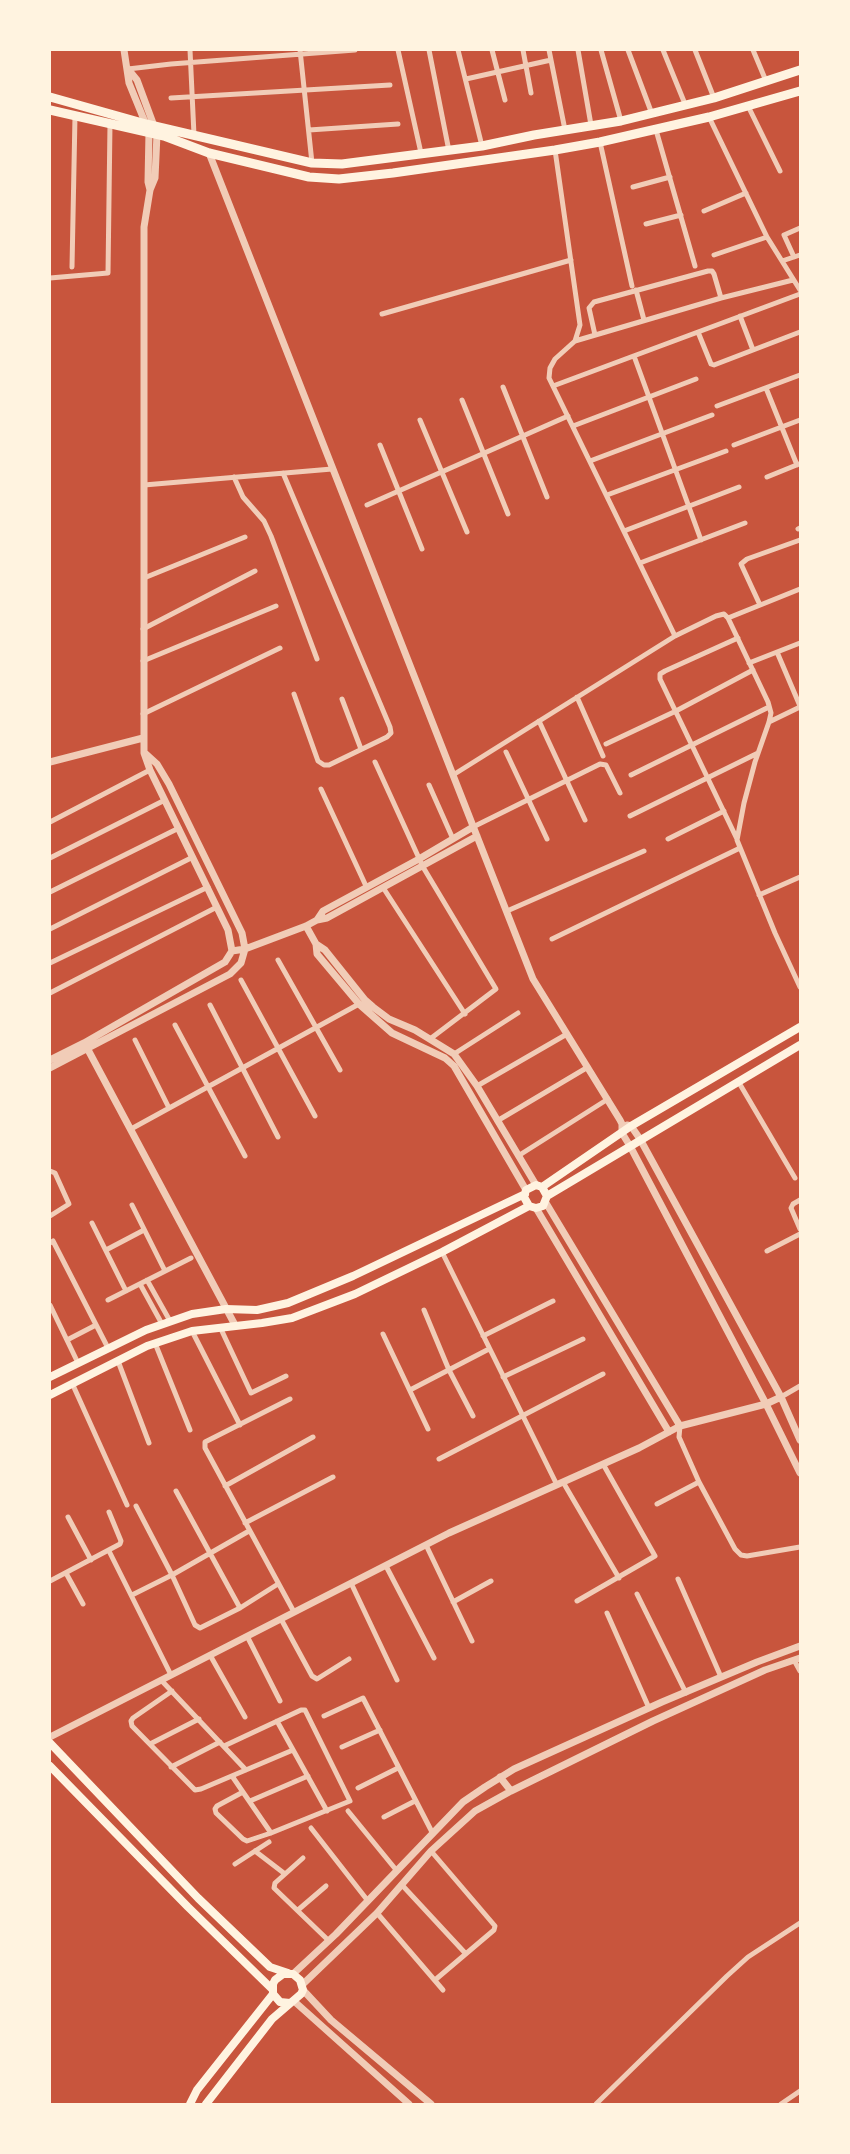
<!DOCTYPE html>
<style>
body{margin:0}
#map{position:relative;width:850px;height:2154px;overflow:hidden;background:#c8553d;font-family:"Roboto Condensed",sans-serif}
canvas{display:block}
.frame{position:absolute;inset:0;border:51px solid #fff3e0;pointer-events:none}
</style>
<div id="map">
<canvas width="850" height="2154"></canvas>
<div class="frame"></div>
</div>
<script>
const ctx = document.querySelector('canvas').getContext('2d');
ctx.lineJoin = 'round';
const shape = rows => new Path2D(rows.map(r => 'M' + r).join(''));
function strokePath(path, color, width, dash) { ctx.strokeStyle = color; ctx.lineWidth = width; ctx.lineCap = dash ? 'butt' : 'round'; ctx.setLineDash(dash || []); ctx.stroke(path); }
strokePath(shape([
 [190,50,194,135],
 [300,50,312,163],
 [398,50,421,153],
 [429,50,449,151],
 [458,50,482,146],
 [492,50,505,100],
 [523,50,531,93],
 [549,50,565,130],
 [578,50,591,125],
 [601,50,621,121],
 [628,50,652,114],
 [663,50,685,104],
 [695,50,714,98],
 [753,50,766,81],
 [128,69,171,64,355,50],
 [466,79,551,60],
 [171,98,390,85],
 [748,106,780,171],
 [709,117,767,237,800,290],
 [309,130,398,124],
 [656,130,695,266],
 [600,142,632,286],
 [555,150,580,325,575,341,555,359,550,368,549,378,675,636],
 [633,187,670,177],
 [704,211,746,193],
 [646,224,681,215],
 [714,255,767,237],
 [794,257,784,235,800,228],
 [782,261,800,255],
 [72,267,75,116],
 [50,278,108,273,110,124],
 [636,290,644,320],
 [382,314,571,260],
 [740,316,753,350],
 [698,332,711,364,714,365,800,332],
 [595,335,589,308,594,302,708,271,712,271,714,274,721,298],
 [575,341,721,298,793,280],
 [634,356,701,540],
 [553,386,800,294],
 [503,387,547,497],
 [766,388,797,465],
 [462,400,508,514],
 [717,406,800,375],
 [420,420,467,532],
 [573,426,696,379],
 [380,445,422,549],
 [734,445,800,420],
 [590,461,712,415],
 [283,473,390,727,391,733,387,737,329,765,324,765,318,761,294,694],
 [234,477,243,497,264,521,271,536,317,659],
 [767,477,799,464],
 [144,485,332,469],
 [607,495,726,451],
 [367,505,568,416],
 [798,529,800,528],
 [624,531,739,487],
 [640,563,745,523],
 [144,578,245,537],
 [760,605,741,564,747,559,800,540],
 [728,618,800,589],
 [143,629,255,571],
 [777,652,800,706],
 [143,661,276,606],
 [749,663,800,643],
 [577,697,603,756],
 [342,699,361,749],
 [143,714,280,648],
 [539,721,585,820],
 [769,722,800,707],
 [606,744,676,711,753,670],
 [506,752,547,839],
 [375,762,423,867,496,989,430,1039],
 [453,775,675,636,716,616,724,614,728,618,768,702,771,713,769,722,755,762,744,803,737,840,775,933,800,987],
 [631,775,769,707],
 [429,785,453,839],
 [321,789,366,886],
 [630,816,758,753],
 [50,822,150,770],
 [473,827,600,764,606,765,620,793],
 [668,839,724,811],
 [737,839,660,679,660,674,665,671,738,638],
 [50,858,165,800],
 [384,889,465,1014],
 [50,892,179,828],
 [759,895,800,877],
 [507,911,644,851],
 [50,929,193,857],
 [552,939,740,848],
 [278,960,340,1070],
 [50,963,208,887],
 [241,980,315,1116],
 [50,993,217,907],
 [210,1005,278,1137],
 [175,1025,245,1156],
 [135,1040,169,1108],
 [454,1054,518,1013],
 [738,1081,795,1178],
 [477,1086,567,1034],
 [497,1121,588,1067],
 [131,1129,359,1004],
 [518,1156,608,1099],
 [50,1171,55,1173,69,1204,50,1216],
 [800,1200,793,1204,791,1208,800,1229],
 [132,1205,165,1271],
 [92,1223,126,1291],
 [50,1243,53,1241,108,1348],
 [106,1250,144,1230],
 [767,1251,800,1234],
 [442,1252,557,1485],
 [147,1280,170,1321],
 [140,1284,162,1324],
 [108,1300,191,1258],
 [50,1305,78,1363],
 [424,1310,449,1370,473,1416],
 [220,1327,251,1393,286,1376],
 [192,1331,240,1425],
 [383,1334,428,1429],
 [483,1336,553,1301],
 [67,1340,96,1325],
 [155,1343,190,1430],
 [118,1361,149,1443],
 [503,1377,583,1339],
 [72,1383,127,1505],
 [410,1390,489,1349],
 [781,1397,800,1386],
 [290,1399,205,1442,205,1448,294,1612],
 [680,1426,679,1437,699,1482,735,1549,741,1555,747,1556,800,1547],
 [439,1459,603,1374],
 [563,1482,619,1578],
 [225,1486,313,1437],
 [176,1491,240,1608],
 [657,1504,699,1482],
 [136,1506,172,1575,195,1625,200,1628,240,1608,278,1584],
 [68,1517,91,1560],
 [245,1523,333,1477],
 [426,1545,472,1641],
 [109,1551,171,1675],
 [386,1566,434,1658],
 [66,1573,83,1604],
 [678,1579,721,1677],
 [50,1581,120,1544,121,1541,109,1512],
 [351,1583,397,1680],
 [637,1594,686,1693],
 [132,1595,172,1575,249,1531],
 [577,1601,655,1556,603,1464],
 [453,1602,491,1581],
 [607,1613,649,1708],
 [281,1619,312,1676,317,1679,349,1659],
 [247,1636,280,1701],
 [210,1655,245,1717],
 [794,1660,800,1671],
 [161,1680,246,1770],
 [172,1691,133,1718,131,1721,132,1726,195,1790,201,1789,293,1750],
 [324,1716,363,1698,433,1834],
 [277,1721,327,1811],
 [150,1744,199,1719],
 [224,1746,301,1710,305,1710,350,1801,271,1833,247,1841,243,1839,216,1813,215,1809,217,1806,243,1792],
 [342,1747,380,1730],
 [171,1767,220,1742],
 [232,1776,271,1833],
 [358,1788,398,1768],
 [250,1801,308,1776],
 [348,1811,397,1871],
 [384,1817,415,1801],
 [311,1828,368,1901],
 [255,1851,285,1874],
 [431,1851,495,1926,494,1930,435,1980],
 [303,1858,275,1883,274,1888,328,1940],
 [235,1864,269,1842],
 [402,1885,466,1954],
 [298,1910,326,1886],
 [377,1913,443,1990],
 [596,2104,727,1976,748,1957,800,1923],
 [781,2104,800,2091]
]), '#f1ccb7', 5);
strokePath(shape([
 [124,50,129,83,149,132,148,182,150,190],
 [209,153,533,979,620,1120,622,1124,622,1133,630,1146,766,1404,800,1473],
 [50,762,143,738],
 [317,920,323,911,419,859,473,827],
 [306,926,316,944,317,954,359,1004,392,1033,445,1058,454,1066,526,1190],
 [316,944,325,950,365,1000,373,1007,389,1019,415,1030,454,1054,477,1086,536,1185],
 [232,951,245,949,306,926,317,920,327,918,477,836],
 [86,1046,235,1325],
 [50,1060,84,1043,225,962,232,951,228,930,150,770,144,753,144,227,150,190,155,178,157,134,137,80,128,69],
 [50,1068,230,974,241,963,245,949,242,933,169,784,157,764,146,754],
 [627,1125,631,1126,640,1139,781,1397,800,1440],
 [546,1203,680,1426],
 [536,1208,669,1432],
 [50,1737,449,1533,639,1448,680,1426,766,1404,781,1397],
 [500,1777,511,1791],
 [293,1974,336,1934,463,1802,485,1787,514,1769,662,1702,757,1662,800,1646],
 [302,1985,377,1913,431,1851,475,1811,511,1791,653,1721,765,1670,800,1658],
 [303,1990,331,2020,431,2104],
 [295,2002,409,2104]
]), '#f1ccb7', 7);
strokePath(shape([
 [542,1187,631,1126,800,1027],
 [547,1196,800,1045],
 [50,1377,146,1330,192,1314,226,1309,257,1310,288,1303,353,1276,525,1194],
 [50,1395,147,1346,192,1331,262,1323,292,1318,355,1294,442,1252,529,1206,536,1208,543,1206,547,1196,542,1187,536,1185,526,1190,524,1197,529,1206],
 [50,1743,198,1898,270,1967,288,1973],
 [50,1766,188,1907,272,1989],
 [190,2104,197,2090,273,1994],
 [206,2104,272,2019,301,1994,303,1990,300,1980,293,1974,283,1974,275,1980,273,1984,273,1994,280,2002,290,2003]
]), '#fff3e0', 8);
strokePath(shape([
 [50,97,146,124,312,163,342,164,482,146,534,135,621,121,714,98,800,70],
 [50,110,164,136,209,153,309,177,339,179,393,173,555,150,600,142,709,117,800,91]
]), '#fff3e0', 9);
</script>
